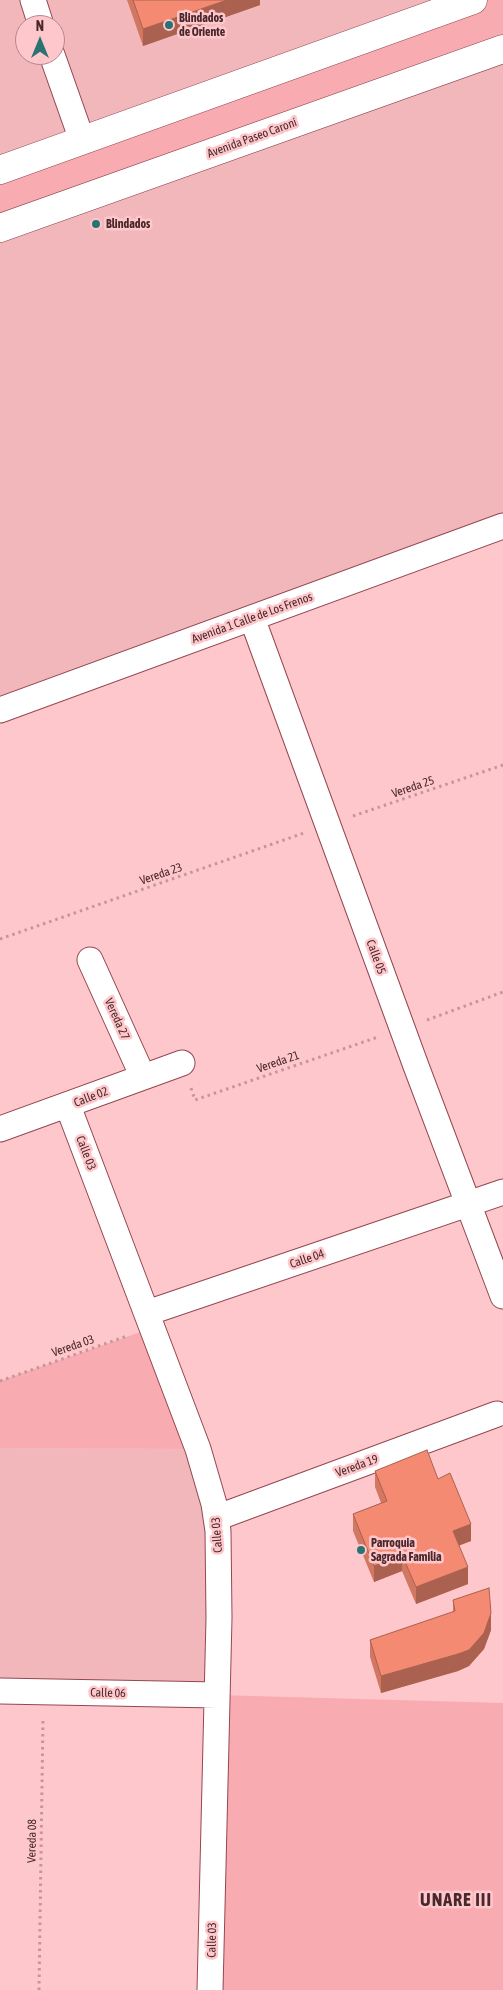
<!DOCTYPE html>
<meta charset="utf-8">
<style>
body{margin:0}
#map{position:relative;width:503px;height:1990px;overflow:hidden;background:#fec7cb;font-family:"Asap Condensed",sans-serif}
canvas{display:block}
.north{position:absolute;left:15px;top:15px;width:50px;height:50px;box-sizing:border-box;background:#fec7cb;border:1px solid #b6878b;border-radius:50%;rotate:0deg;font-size:14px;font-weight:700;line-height:20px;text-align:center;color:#49272a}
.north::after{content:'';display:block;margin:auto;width:18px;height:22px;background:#297372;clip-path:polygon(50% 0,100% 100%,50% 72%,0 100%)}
</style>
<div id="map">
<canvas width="503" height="1990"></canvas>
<div class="north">N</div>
</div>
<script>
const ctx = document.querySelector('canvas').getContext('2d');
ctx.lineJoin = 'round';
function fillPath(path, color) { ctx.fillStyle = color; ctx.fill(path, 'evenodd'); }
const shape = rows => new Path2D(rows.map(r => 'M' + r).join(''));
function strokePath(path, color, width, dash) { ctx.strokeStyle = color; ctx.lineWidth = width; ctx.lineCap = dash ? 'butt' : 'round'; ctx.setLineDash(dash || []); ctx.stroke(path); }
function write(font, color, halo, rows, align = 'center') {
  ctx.font = font + ' "Asap Condensed",sans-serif'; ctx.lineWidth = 5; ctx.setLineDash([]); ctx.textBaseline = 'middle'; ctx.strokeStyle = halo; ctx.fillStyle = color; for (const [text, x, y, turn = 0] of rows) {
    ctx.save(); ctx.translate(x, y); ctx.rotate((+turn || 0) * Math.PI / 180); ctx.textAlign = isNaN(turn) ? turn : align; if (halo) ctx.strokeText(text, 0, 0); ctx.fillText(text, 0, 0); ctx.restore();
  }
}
fillPath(shape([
 [0,0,473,0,0,170],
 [25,25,55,25,55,55,25,55],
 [503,49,503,526,0,710,0,228],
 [0,1448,198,1449,207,1475,217,1695,0,1691]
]), '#f2b7bb');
fillPath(shape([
 [473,0,503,0,503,49,0,228,0,170],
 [152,1328,198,1449,0,1448,0,1381],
 [217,1695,503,1703,503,1990,210,1990]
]), '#f8abb1');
const minor = shape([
 [33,0,41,25],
 [52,55,82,140],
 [252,618,416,1066,503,1296],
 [0,710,503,526],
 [90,960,143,1077],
 [68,1106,198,1449,214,1504,218,1531,219,1618,210,1990],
 [0,1129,182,1063],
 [147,1313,503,1192],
 [216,1518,497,1414],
 [0,1691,217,1695]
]);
const tertiary = shape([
 [0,170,473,0],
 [0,228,503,49]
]);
strokePath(minor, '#944750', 27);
strokePath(tertiary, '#944750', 29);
strokePath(shape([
 [353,816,503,765],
 [0,939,304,833],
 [427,1020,503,992],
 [191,1088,195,1100,378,1037],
 [0,1381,127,1336],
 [39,1990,43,1718]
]), '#c69599', 3, [2.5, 4]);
strokePath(minor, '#fff', 25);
strokePath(tertiary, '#fff', 28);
fillPath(shape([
 [127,0,260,0,260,5,143,46],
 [375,1471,438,1479,471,1541,459,1545,468,1584,416,1604,402,1571,374,1582,353,1531,353,1514,381,1503,375,1487],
 [453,1600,491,1630,484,1649,469,1666,458,1671,381,1693,370,1657,370,1640,453,1612]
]), '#d27762');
fillPath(shape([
 [227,0,260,0,260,5,143,46,143,29],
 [471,1524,471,1541,453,1548,453,1531],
 [402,1555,402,1571,374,1582,374,1566],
 [468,1567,468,1584,416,1604,416,1587],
 [491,1613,491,1630,484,1649,469,1666,458,1671,381,1693,381,1676]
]), '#ab6150');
const building = shape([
 [133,0,227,0,143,29,133,0],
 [427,1450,438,1479,450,1473,471,1524,453,1531,468,1567,416,1587,402,1555,374,1566,353,1514,387,1501,375,1471,427,1450],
 [489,1588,491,1613,484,1633,469,1650,458,1654,381,1676,370,1640,455,1611,453,1600,489,1588]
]);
fillPath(building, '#f48a72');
strokePath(building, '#ab6150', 1);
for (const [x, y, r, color] of [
 [169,25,5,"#297372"],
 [96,224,5,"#297372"],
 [361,1550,5,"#297372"]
]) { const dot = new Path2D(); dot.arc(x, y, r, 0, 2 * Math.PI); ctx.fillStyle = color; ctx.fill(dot); strokePath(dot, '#fec7cb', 2); }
write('bold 12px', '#49272a', '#fec7cb', [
 ["Blindados",179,18],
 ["de Oriente",179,32],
 ["Blindados",106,224],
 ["Parroquia",371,1543],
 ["Sagrada Familia",371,1557]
], 'left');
write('12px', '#49272a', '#fec7cb', [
 ["Avenida Paseo Caroní",252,138,-20],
 ["Avenida 1 Calle de Los Frenos",252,618,-20],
 ["Vereda 25",413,787,-19],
 ["Vereda 23",161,874,-19],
 ["Calle 05",376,957,70],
 ["Vereda 27",117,1019,66],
 ["Vereda 21",278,1062,-19],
 ["Calle 02",91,1097,-21],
 ["Calle 03",86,1153,69],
 ["Calle 04",307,1259,-19],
 ["Vereda 03",73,1346,-19],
 ["Vereda 19",357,1466,-20],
 ["Calle 03",217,1535,-94],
 ["Calle 06",108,1693,1],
 ["Vereda 08",32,1841,-89],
 ["Calle 03",212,1940,-89]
]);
ctx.letterSpacing = '1px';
write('bold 18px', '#49272a', '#fec7cb', [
 ["UNARE III",456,1900]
]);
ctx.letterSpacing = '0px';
</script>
